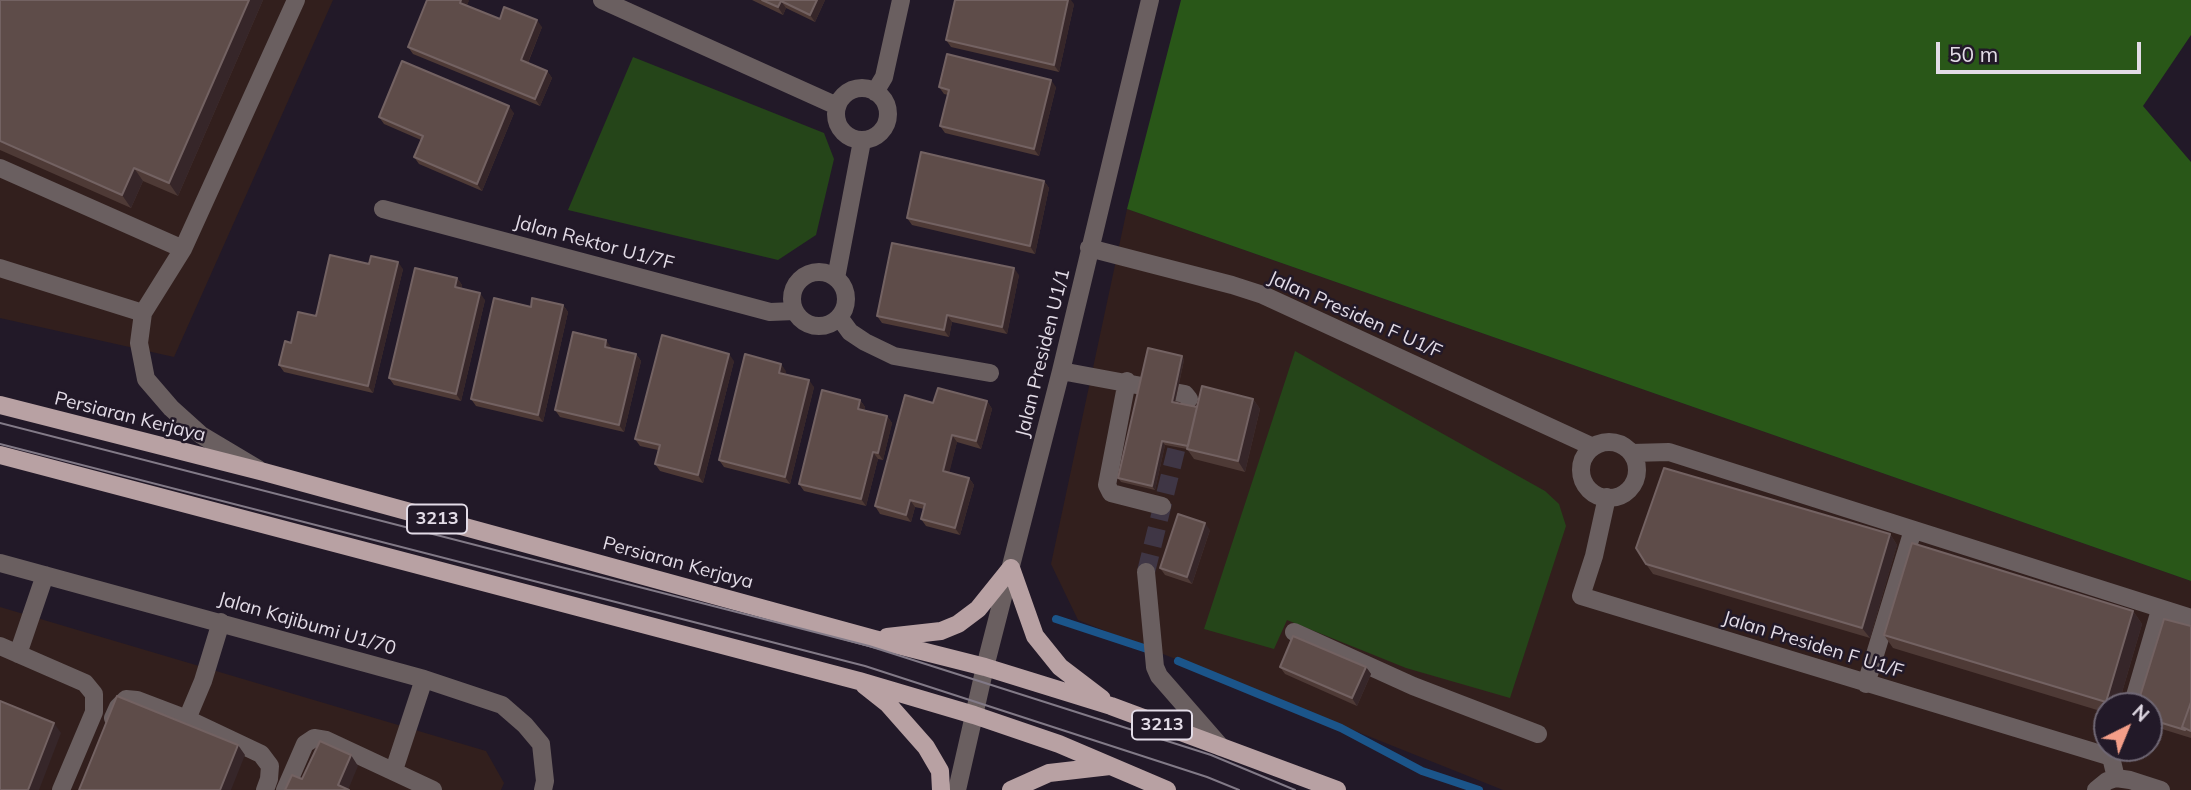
<!DOCTYPE html>
<style>
body{margin:0}
#map{position:relative;width:2191px;height:790px;overflow:hidden;background:#221928;font-family:Mulish,sans-serif}
canvas{display:block}
.north{position:absolute;left:2093px;top:692px;width:70px;height:70px;box-sizing:border-box;background:#221928;border:2px solid #6f6774;border-radius:50%;rotate:43deg;font-size:19px;font-weight:700;line-height:28px;text-align:center;color:#e3dce7}
.north::after{content:'';display:block;margin:auto;width:24px;height:32px;background:#f49e88;clip-path:polygon(50% 0,100% 100%,50% 72%,0 100%)}
.scale{position:absolute;left:1936px;top:42px;width:205px;height:32px;box-sizing:border-box;border:4px solid #e3dce7;border-top:0;padding-left:9px;font-size:21px;line-height:24px;white-space:nowrap;color:#e3dce7;-webkit-text-stroke:5px #221928;paint-order:stroke}
</style>
<div id="map">
<canvas width="2191" height="790"></canvas>
<div class="north">N</div>
<div class="scale">50 m</div>
</div>
<script>
const ctx = document.querySelector('canvas').getContext('2d');
ctx.lineJoin = 'round';
function fillPath(path, color) { ctx.fillStyle = color; ctx.fill(path, 'evenodd'); }
const shape = rows => new Path2D(rows.map(r => 'M' + r).join(''));
function strokePath(path, color, width, dash) { ctx.strokeStyle = color; ctx.lineWidth = width; ctx.lineCap = dash ? 'butt' : 'round'; ctx.setLineDash(dash || []); ctx.stroke(path); }
function write(font, color, halo, rows, align = 'center') {
  ctx.font = font + ' Mulish,sans-serif'; ctx.lineWidth = 5; ctx.setLineDash([]); ctx.textBaseline = 'middle'; ctx.strokeStyle = halo; ctx.fillStyle = color; for (const [text, x, y, turn = 0] of rows) {
    ctx.save(); ctx.translate(x, y); ctx.rotate((+turn || 0) * Math.PI / 180); ctx.textAlign = isNaN(turn) ? turn : align; if (halo) ctx.strokeText(text, 0, 0); ctx.fillText(text, 0, 0); ctx.restore();
  }
}
fillPath(shape([
 [0,0,333,0,174,357,0,318],
 [1127,209,2191,581,2191,790,1503,790,1078,620,1051,564],
 [2107,706,2149,706,2149,748,2107,748],
 [0,607,486,751,504,783,501,790,0,790]
]), '#321f1d');
fillPath(shape([
 [633,57,824,133,834,159,816,235,778,260,568,210],
 [1295,351,1545,491,1559,504,1566,526,1510,698,1406,668,1287,620,1274,649,1204,629]
]), '#254519');
fillPath(shape([
 [1181,0,2191,0,2191,35,2143,106,2191,162,2191,581,1127,209]
]), '#295718');
strokePath(shape([
 [1056,619,1147,649],
 [1178,661,1341,728,1422,771,1479,790]
]), '#1b558a', 8);
strokePath(shape([
 [1146,572,1182,426]
]), '#3f3645', 18, [18, 9]);
strokePath(shape([
 [602,0,837,106],
 '836 114a26 26 0 1 1 52 0a26 26 0 1 1-52 0Z',
 [875,92,884,77,901,0],
 [0,168,183,249],
 [383,209,770,312,795,311],
 [1089,248,1232,285,1263,295,1593,447],
 [0,268,143,313],
 '792 299a27 27 0 1 1 54 0a27 27 0 1 1-54 0Z',
 [836,278,862,141],
 [839,317,850,332,865,342,894,356,990,373],
 [1061,371,1185,394,1189,399],
 [1127,381,1107,485,1111,493,1162,506],
 '1581 470a28 28 0 1 1 56 0a28 28 0 1 1-56 0Z',
 [1632,453,1669,452,2191,618],
 [258,469,201,435,171,408,146,379,139,343,143,313,183,249,296,0],
 [1607,497,1594,556,1581,596,2111,757,2116,778],
 [0,563,424,679,502,705,525,725,541,744,545,781,543,790],
 [1146,572,1155,667,1159,676,1221,747],
 [1294,632,1413,686,1538,734],
 [0,646,85,683,94,694,94,712,61,790],
 [18,654,45,575],
 [1866,684,1913,530],
 [2132,706,2160,610],
 [113,718,118,707,126,699,137,700,187,719,261,754,270,766,269,779,265,790],
 [187,719,203,681,221,622],
 [394,770,424,679],
 [285,790,305,744,314,738,326,740,433,790],
 [957,790,985,667,1061,371,1150,0],
 [2096,790,2107,781,2116,778,2130,780,2161,790]
]), '#6a5f60', 18);
strokePath(shape([
 [0,405,264,472,874,639,985,667,1111,706,1337,790],
 [0,455,859,681,974,715,1059,744,1167,790],
 [1011,568,1035,636,1060,667,1102,699],
 [887,637,941,631,958,624,978,609,1011,568],
 [864,685,888,704,926,747,940,771,941,790],
 [1011,790,1049,773,1110,766]
]), '#b8a1a3', 18);
strokePath(shape([
 [0,423,869,646,1211,755,1295,790],
 [0,444,865,666,1207,777,1239,790]
]), '#827a87', 2);
fillPath(shape([
 [0,0,263,0,178,196,143,181,131,208,0,150],
 [469,0,467,5,500,19,542,27,528,63,547,71,552,78,540,106,413,54,408,47],
 [752,0,825,0,815,22,786,8,783,15],
 [1074,4,1059,72,951,47,946,40],
 [939,87,1056,87,1039,156,945,133,940,126,948,95,944,94],
 [514,113,482,191,419,164,414,157,421,140,384,124,379,117],
 [1044,181,1049,188,1035,254,912,225,907,218],
 [369,264,403,269,373,393,284,372,279,365,291,343,316,316],
 [1019,275,1007,334,952,322,949,337,882,323,877,316],
 [457,278,462,285,461,289,485,300,461,401,394,385,389,378],
 [563,305,568,312,543,422,476,406,471,399,531,307],
 [611,347,611,348,636,354,641,361,624,432,560,417,555,410],
 [1182,356,1184,360,1175,403,1197,407,1253,399,1260,409,1245,472,1194,459,1187,449,1165,445,1155,490,1121,482,1118,478],
 [734,361,703,483,660,471,655,464,658,450,640,446,635,439],
 [786,371,785,374,814,387,790,484,724,467,719,460],
 [860,400,865,407,864,410,887,416,892,423,883,460,878,459,866,506,804,491,799,484],
 [987,401,992,409,981,449,957,442,949,472,969,478,974,485,960,535,926,526,921,519,924,509,915,507,911,522,880,514,875,506,933,403],
 [1210,530,1192,584,1165,575,1160,568],
 [1890,534,1897,545,1870,638,1653,574,1646,564],
 [2133,611,2142,624,2118,706,2107,706,2107,713,1893,648,1884,635],
 [2191,626,2191,738,2149,725,2149,706],
 [1280,667,1366,667,1371,674,1357,706,1285,674]
]), '#4e3a36');
fillPath(shape([
 [249,0,263,0,178,196,169,183],
 [461,0,469,0,465,10,460,3],
 [817,0,825,0,815,22,810,15],
 [1068,0,1071,0,1074,4,1059,72,1054,65],
 [781,1,786,8,783,15,778,7],
 [537,20,542,27,526,67,521,60],
 [547,71,552,78,540,106,535,99],
 [1051,80,1056,87,1039,156,1034,149],
 [509,106,514,113,482,191,477,184],
 [134,168,143,181,131,208,122,195],
 [1044,181,1049,188,1035,254,1030,246],
 [398,262,403,269,373,393,368,386],
 [1014,268,1019,275,1007,334,1002,327],
 [457,278,462,285,460,294,455,287],
 [480,293,485,300,461,401,456,394],
 [563,305,568,312,543,422,538,415],
 [947,315,952,322,949,337,944,330],
 [606,340,611,347,610,354,605,347],
 [636,354,641,361,624,432,619,425],
 [729,354,734,361,703,483,698,475],
 [1182,356,1184,360,1174,406,1172,402],
 [781,364,786,371,784,380,779,373],
 [809,380,814,387,790,484,785,477],
 [1253,399,1260,409,1245,472,1238,461],
 [860,400,865,407,863,416,858,409],
 [987,401,992,409,981,449,976,441],
 [887,416,892,423,883,460,878,453],
 [952,435,957,442,948,478,943,471],
 [1162,441,1165,445,1155,490,1152,486],
 [873,452,878,459,866,506,861,499],
 [969,478,974,485,960,535,955,528],
 [910,500,915,507,911,522,906,515],
 [1205,523,1210,530,1192,584,1187,577],
 [1890,534,1897,545,1870,638,1862,628],
 [2133,611,2142,624,2118,706,2108,706,2106,702],
 [1366,667,1371,674,1357,706,1352,698],
 [54,723,61,733,39,790,28,790],
 [238,745,245,755,231,790,220,790],
 [351,755,358,766,348,790,338,785]
]), '#362629');
const building = shape([
 [0,0,249,0,169,183,134,168,122,195,0,141,0,0],
 [427,0,461,0,460,3,500,19,504,7,537,20,521,60,547,71,535,99,408,47,427,0],
 [762,0,817,0,810,15,781,1,778,7,762,0],
 [955,0,1068,0,1054,65,946,40,955,0],
 [947,54,1051,80,1034,149,940,126,949,90,939,87,947,54],
 [402,61,509,106,477,184,414,157,423,136,379,117,402,61],
 [921,152,1044,181,1030,246,907,218,921,152],
 [892,243,1014,268,1002,327,947,315,944,330,877,316,892,243],
 [330,255,369,264,371,256,398,262,368,386,279,365,285,341,291,343,298,312,316,316,330,255],
 [415,268,457,278,455,287,480,293,456,394,389,378,415,268],
 [494,298,531,307,532,298,563,305,538,415,471,399,494,298],
 [573,332,606,340,605,347,636,354,619,425,555,410,573,332],
 [662,335,729,354,698,475,655,464,660,445,635,439,662,335],
 [1148,348,1182,356,1172,402,1197,407,1188,446,1162,441,1152,486,1118,478,1148,348],
 [745,354,781,364,779,373,809,380,785,477,719,460,745,354],
 [1202,386,1253,399,1238,461,1187,449,1202,386],
 [938,388,987,401,976,441,952,435,943,471,969,478,955,528,921,519,925,504,910,500,906,515,875,506,905,395,933,403,938,388],
 [822,390,860,400,858,409,887,416,878,453,873,452,861,499,799,484,822,390],
 [1664,468,1890,534,1862,628,1646,564,1636,548,1664,468],
 [1178,514,1205,523,1187,577,1160,568,1178,514],
 [1912,543,2133,611,2106,702,1884,635,1912,543],
 [2164,619,2191,626,2191,702,2182,727,2185,730,2149,719,2149,706,2137,706,2164,619],
 [1293,636,1366,667,1352,698,1280,667,1293,636],
 [117,696,238,745,220,790,79,790,117,696],
 [0,701,54,723,28,790,0,790,0,701],
 [2191,702,2191,731,2182,727,2191,702],
 [320,741,351,755,338,785,349,790,285,790,292,775,302,779,320,741]
]);
fillPath(building, '#5e4c49');
strokePath(building, '#736262', 2);
for (const [x, y, w] of [
 [437,519,60],
 [1162,725,60]
]) { const box = new Path2D(); box.roundRect(x - w / 2, y - 14.5, w, 29, 5); ctx.fillStyle = '#221928'; ctx.fill(box); strokePath(box, '#e3dce7', 2); }
write('bold 18px', '#e3dce7', null, [
 ["3213",437,519],
 ["3213",1162,725]
]);
write('19px', '#e3dce7', '#221928', [
 ["Jalan Rektor U1/7F",594,243,15],
 ["Jalan Presiden F U1/F",1355,315,24],
 ["Jalan Presiden U1/1",1043,353,-76],
 ["Persiaran Kerjaya",130,417,14],
 ["Persiaran Kerjaya",678,563,15],
 ["Jalan Kajibumi U1/70",307,624,16],
 ["Jalan Presiden F U1/F",1813,645,17]
]);
</script>
